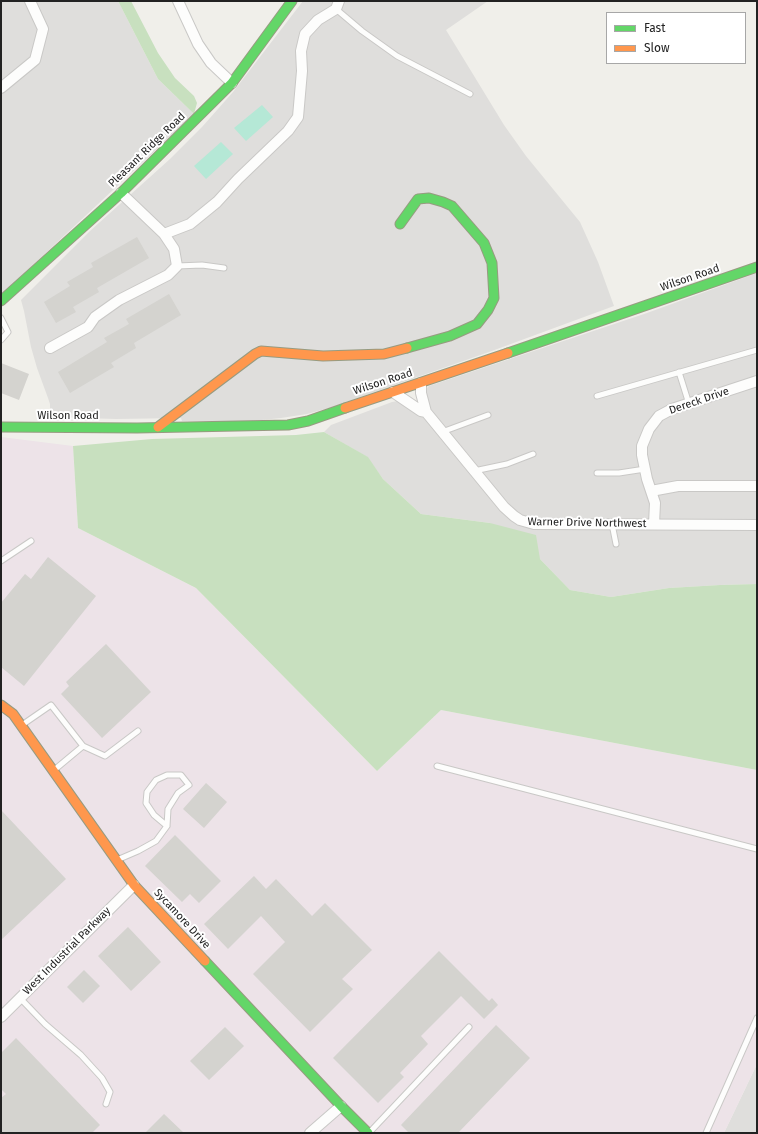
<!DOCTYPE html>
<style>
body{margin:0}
#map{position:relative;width:758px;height:1134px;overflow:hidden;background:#f0efea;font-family:"Fira Sans",sans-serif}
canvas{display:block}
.frame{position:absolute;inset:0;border:2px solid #222;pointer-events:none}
.legend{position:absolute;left:606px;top:12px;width:140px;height:52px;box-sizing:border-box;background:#fff;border:1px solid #a7a7a7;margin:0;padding:5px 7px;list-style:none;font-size:12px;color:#222}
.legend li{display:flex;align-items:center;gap:8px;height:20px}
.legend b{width:20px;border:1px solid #a7a7a7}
</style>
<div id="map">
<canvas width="758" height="1134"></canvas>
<div class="frame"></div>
<ul class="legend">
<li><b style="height:5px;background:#63d668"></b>Fast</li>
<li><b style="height:5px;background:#ff974d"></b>Slow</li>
</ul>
</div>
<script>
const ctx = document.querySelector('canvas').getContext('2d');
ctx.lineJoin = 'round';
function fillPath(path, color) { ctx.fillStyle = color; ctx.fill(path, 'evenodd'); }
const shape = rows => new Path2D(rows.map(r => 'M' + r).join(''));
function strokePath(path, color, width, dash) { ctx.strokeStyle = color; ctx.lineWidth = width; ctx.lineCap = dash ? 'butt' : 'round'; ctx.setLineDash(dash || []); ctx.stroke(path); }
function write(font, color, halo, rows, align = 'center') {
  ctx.font = font + ' "Fira Sans",sans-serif'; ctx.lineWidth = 4; ctx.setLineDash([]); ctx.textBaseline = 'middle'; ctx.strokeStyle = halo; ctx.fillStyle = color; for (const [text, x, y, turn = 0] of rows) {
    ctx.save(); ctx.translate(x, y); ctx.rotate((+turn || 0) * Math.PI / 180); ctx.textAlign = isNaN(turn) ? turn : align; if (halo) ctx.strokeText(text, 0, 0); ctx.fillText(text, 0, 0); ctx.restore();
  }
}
fillPath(shape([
 [1,1,118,1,158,79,194,114,1,295],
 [303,1,488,1,446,30,504,125,526,156,580,222,598,262,614,306,489,352,366,395,329,408,307,414,281,418,252,421,182,421,181,418,116,419,50,417,50,404,48,398,37,368,31,347,24,311,21,300,90,231,170,159,202,127,233,92],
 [757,273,757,584,720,585,669,588,611,597,570,590,540,559,490,523,421,514,383,479,367,457,324,432,331,425,392,402,398,401,412,409,429,402,425,392,427,388,429,386,647,313],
 [757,1064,757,1133,724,1133]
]), '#dfdedc');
fillPath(shape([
 [1,437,73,446,78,528,196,588,377,771,441,710,757,770,757,1064,724,1133,1,1133]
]), '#ede3e8');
fillPath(shape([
 [118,1,131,1,158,53,175,78,194,96,197,103,194,114,158,79],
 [324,432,368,457,383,479,421,514,490,523,536,535,540,559,570,590,611,597,669,588,720,585,757,584,757,770,441,710,377,771,196,588,78,528,73,446,152,439,296,435]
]), '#c8e0bf');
fillPath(shape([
 [262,105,273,117,246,141,234,128],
 [221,142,233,154,206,179,194,166]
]), '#b5e8d6');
fillPath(shape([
 [137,237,149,258,97,288,99,292,73,307,76,312,56,323,44,302,70,286,67,282,93,267,91,263],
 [169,294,181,315,134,343,136,348,111,363,114,367,70,393,58,372,107,342,104,338,129,324,126,319],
 [1,363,29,374,19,400,1,393],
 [48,557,96,596,24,686,1,667,1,603,25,574,31,579],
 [106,644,151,692,102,738,61,694,69,686,66,682],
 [206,783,227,802,204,828,183,809],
 [1,810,66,879,1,940],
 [175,835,221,881,199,903,190,894,182,902,145,866],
 [254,876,266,889,276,879,312,916,325,903,372,950,342,979,353,989,310,1032,253,974,285,942,261,916,228,949,204,924],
 [128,927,161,962,131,991,98,956],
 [439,951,489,1001,492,998,498,1005,484,1019,461,996,421,1036,428,1044,400,1073,404,1077,378,1103,333,1058],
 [84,970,100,986,83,1003,67,987],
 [496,1025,530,1058,458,1133,409,1133,401,1125],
 [225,1027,244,1046,209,1080,190,1061],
 [16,1038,100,1125,92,1133,1,1133,1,1098,6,1094,1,1089,1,1053],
 [164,1114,184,1133,145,1133]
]), '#d4d3cf');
const lane = shape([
 [336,9,362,31,397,56,470,94],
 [177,266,202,265,224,268],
 [1,318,8,332,1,340],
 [679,372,689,404],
 [597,396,757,350],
 [442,432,488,415],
 [474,471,507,464,533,454],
 [597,473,619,473,645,469],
 [612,524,616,544],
 [1,561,31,541],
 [22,725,51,705,83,746,53,771],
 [83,746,105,756,138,731],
 [437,766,757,849],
 [117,860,138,851,156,841,167,826,168,809,178,793,189,785,181,775,167,775,156,780,147,792,146,803,154,815,167,826],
 [20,998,45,1024,81,1055,102,1078,110,1092,106,1104],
 [369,1133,469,1027],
 [706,1133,757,1018]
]);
const street = shape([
 [178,1,198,44,211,63,232,83],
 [1,88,35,60,43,29,30,1],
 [164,234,190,224,217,202,238,179,288,131,298,117,302,71,301,51,305,34,318,20,336,9,339,1],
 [50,348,88,327,95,317,119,300,168,275,177,266,174,249,164,234,121,193],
 [421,383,421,393,426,412,504,507,514,516,520,520,534,524,757,525],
 [393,392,421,411,426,412],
 [651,491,678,486,757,486],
 [654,524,655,503,647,479,642,455,642,446,649,429,659,416,672,409,757,381],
 [1,1017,134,885],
 [310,1133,341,1106]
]);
const fast = shape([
 [400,224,418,199,429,198,443,202,452,206,484,243,492,263,494,298,488,310,477,324,450,336,407,348],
 [1,301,121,193,232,83,292,1],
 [508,353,757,267],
 [1,427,137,428,288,425,308,421,345,408],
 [205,961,341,1106,368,1133]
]);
const slow = shape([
 [345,408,508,353],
 [158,427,255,354,261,351,323,356,384,354,407,348],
 [1,705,13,714,134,885,205,961]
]);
strokePath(lane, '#c9c8c6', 7);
strokePath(street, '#c9c8c6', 12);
strokePath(fast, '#979b80', 11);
strokePath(slow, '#979b80', 11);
strokePath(lane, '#fdfdfc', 5);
strokePath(street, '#fdfdfc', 10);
strokePath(fast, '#63d668', 9);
strokePath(slow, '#ff974d', 9);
write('11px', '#222', '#fff', [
 ["Pleasant Ridge Road",147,150,-44],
 ["Wilson Road",690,278,-19],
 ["Wilson Road",383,382,-18],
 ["Dereck Drive",699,401,-19],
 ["Wilson Road",68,416],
 ["Warner Drive Northwest",587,523,1],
 ["Sycamore Drive",182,919,47],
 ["West Industrial Parkway",67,951,-45]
]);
</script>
